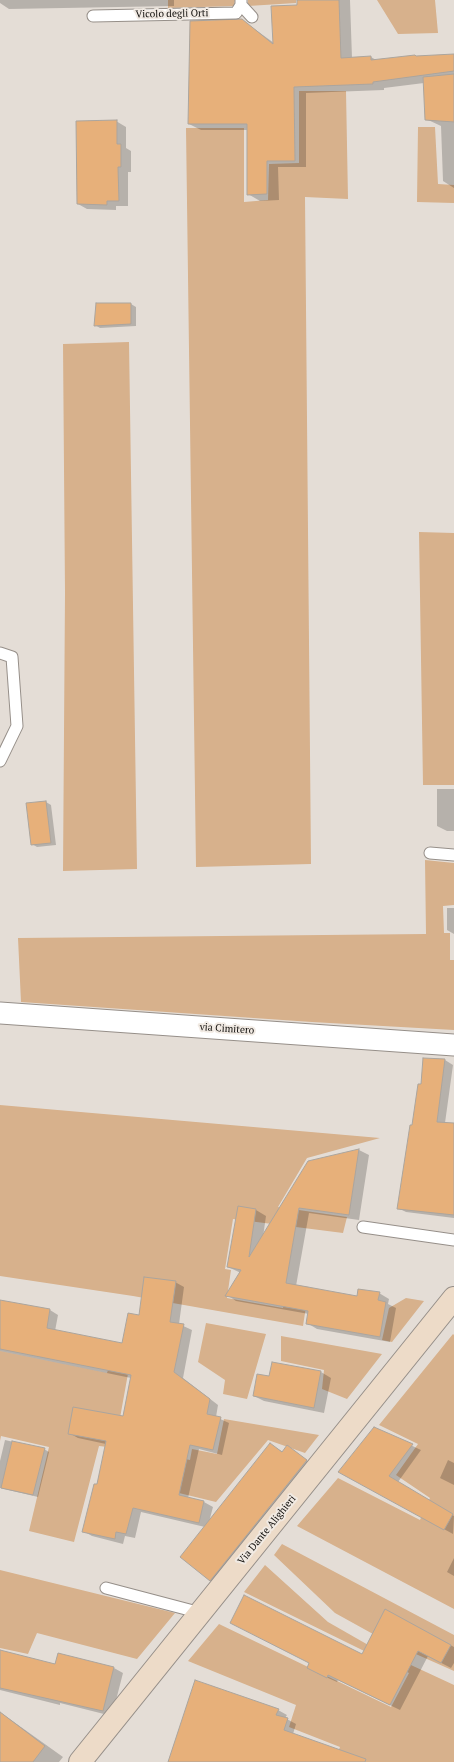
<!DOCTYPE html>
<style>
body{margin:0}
canvas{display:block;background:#e4ddd6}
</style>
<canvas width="454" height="1762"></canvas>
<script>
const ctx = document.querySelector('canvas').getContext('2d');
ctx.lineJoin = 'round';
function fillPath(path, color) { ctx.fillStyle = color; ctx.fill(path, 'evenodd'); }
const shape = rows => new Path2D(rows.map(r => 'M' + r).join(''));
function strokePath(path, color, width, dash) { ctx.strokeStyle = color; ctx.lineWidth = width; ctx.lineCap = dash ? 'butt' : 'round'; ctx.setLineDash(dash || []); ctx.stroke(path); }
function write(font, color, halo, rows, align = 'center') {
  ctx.font = font + ' "PT Serif",serif'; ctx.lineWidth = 4; ctx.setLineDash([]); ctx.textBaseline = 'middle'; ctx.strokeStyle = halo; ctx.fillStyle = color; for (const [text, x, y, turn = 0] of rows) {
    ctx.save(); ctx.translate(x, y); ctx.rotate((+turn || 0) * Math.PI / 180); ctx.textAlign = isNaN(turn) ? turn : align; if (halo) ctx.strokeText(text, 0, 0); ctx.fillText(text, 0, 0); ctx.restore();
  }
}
fillPath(shape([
 [168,0,235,0,234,6,168,8],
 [248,0,296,0,296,3,248,6],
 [377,0,435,0,438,33,398,34],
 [299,91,346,91,348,199,305,197,311,864,196,867,186,128,244,128,244,202,268,200,269,164,299,163],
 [418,127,435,127,438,184,454,185,454,203,417,202],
 [129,342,137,869,63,871,65,593,63,344],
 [419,532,454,533,454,785,423,785],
 [425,860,454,863,454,905,443,906,444,933,450,933,450,960,454,960,454,1030,312,1022,21,1002,18,938,426,934],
 [0,1105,380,1138,307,1158,278,1207,347,1217,343,1233,233,1219,225,1269,231,1270,227,1298,283,1308,288,1284,309,1287,303,1326,133,1296,0,1276],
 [406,1298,424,1301,392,1342,382,1340,389,1308],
 [206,1323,266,1334,247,1399,223,1394,225,1380,198,1362],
 [453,1334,454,1335,454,1609,297,1526,338,1478,420,1520,430,1498,396,1475,418,1444,379,1425],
 [281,1336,382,1354,347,1399,322,1389,324,1370,281,1361],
 [0,1351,107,1373,110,1364,129,1368,118,1429,134,1450,99,1446,74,1542,29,1531,49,1447,1,1436,0,1441],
 [224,1419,319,1435,305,1453,268,1440,216,1502,146,1485,155,1452,190,1460,192,1449,217,1454],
 [282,1544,454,1635,454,1671,382,1639,335,1613,274,1555],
 [265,1565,328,1622,370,1646,454,1685,454,1762,334,1762,340,1747,289,1727,296,1705,188,1661,219,1624,391,1707,409,1673,244,1592],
 [0,1570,175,1613,137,1659,37,1633,28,1654,0,1648]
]), '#d7b18c');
fillPath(shape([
 [0,0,174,0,174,6,9,9,0,3],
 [298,0,350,0,352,58,371,57,376,60,454,55,454,188,443,181,441,126,426,119,424,83,384,88,384,90,306,93,306,167,278,167,279,200,260,201,248,194,248,130,201,130,189,124,242,20,274,43,298,6],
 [116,121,126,127,126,148,131,151,131,172,128,172,128,206,116,206,116,210,87,209,78,204],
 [131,304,136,307,136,326,100,328,95,325],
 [437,789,454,789,454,831,447,831,437,826],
 [46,802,51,805,56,845,37,847,32,844],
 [447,908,454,908,454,934,447,930],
 [424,1059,445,1060,453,1065,445,1123,454,1124,454,1218,406,1212,398,1208,421,1086],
 [359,1150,369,1155,359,1220,309,1213,296,1286,358,1297,379,1293,389,1299,388,1304,396,1308,390,1342,317,1329,307,1323,309,1314,236,1301,227,1295,241,1273,228,1267,239,1207,256,1210,266,1216,263,1237,309,1162],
 [175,1282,184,1287,179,1324,192,1330,183,1378,218,1405,216,1417,229,1423,222,1455,199,1449,188,1498,204,1502,213,1507,209,1522,270,1444,283,1452,287,1446,316,1467,220,1586,210,1580,205,1527,141,1512,135,1538,125,1536,123,1544,92,1536,83,1531,97,1485,106,1444,78,1438,69,1433,123,1417,131,1378,0,1351,0,1301,50,1310,58,1315,55,1331,123,1344,140,1316],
 [321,1372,331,1378,324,1413,264,1401,254,1396],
 [374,1428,421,1450,398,1482,454,1516,453,1534,349,1477],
 [5,1440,44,1449,49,1452,38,1497,0,1488,0,1461],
 [448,1460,454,1463,454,1485,440,1478],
 [454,1558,454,1576,447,1572],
 [385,1611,454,1647,454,1663,451,1668,428,1656,400,1710,338,1680,337,1682,317,1673,363,1655],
 [0,1651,56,1665,58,1654,114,1668,123,1673,112,1716,60,1703,60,1705,0,1690],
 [278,1710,287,1715,285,1718,296,1724,293,1734,337,1762,172,1762],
 [0,1712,63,1757,59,1762,0,1762]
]), '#0003');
const building = shape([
 [297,0,339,0,341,58,371,56,371,60,415,55,416,56,454,54,454,71,373,82,373,84,294,87,295,161,267,161,267,194,247,195,247,124,188,124,190,21,242,19,273,44,271,6,297,5,297,0],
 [454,74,454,122,425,120,423,77,454,74],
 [117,120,117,144,121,144,121,167,118,167,119,201,107,201,107,205,77,204,76,121,117,120],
 [96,303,131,303,131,324,94,326,96,303],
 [46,801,51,843,31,845,26,803,46,801],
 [423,1058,445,1059,437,1122,454,1123,454,1215,397,1209,410,1125,412,1125,418,1084,421,1084,423,1058],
 [359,1149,349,1215,299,1208,286,1283,357,1296,358,1289,380,1292,378,1300,386,1302,380,1337,306,1324,308,1311,225,1296,241,1270,227,1267,238,1206,256,1209,249,1257,308,1161,359,1149],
 [144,1277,176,1281,170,1322,184,1324,174,1372,210,1399,207,1414,221,1417,213,1450,190,1445,179,1495,204,1501,199,1523,133,1508,126,1534,116,1532,115,1539,82,1532,94,1484,97,1484,106,1441,68,1434,73,1407,123,1416,131,1375,0,1349,0,1300,50,1309,47,1328,122,1343,128,1313,139,1315,144,1277],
 [272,1362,321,1371,314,1408,253,1396,257,1374,269,1376,272,1362],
 [374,1427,413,1444,389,1476,453,1514,444,1530,338,1472,374,1427],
 [12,1441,45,1448,33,1495,1,1488,12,1441],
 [270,1443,282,1452,287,1445,307,1460,210,1581,180,1557,270,1443],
 [244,1595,362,1654,385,1609,451,1645,441,1663,418,1651,390,1705,328,1675,327,1678,307,1668,309,1663,230,1623,244,1595],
 [0,1650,55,1664,58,1653,114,1667,103,1711,0,1688,0,1650],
 [195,1680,279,1709,276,1715,288,1718,284,1730,366,1759,365,1762,168,1762,195,1680],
 [0,1712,45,1746,33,1762,0,1762,0,1712]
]);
fillPath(building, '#e7b07a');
strokePath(building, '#aba59e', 1);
const lane = shape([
 [241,5,252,17],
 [93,16,236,13,241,5,241,0],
 [0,653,12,657,17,726,0,761],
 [430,853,454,855],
 [363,1227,454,1240],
 [106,1588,201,1613]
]);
const street = shape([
 [0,1013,454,1045]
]);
const secondary = shape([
 [80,1762,454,1298]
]);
strokePath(lane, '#968f89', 13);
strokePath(street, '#968f89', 23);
strokePath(secondary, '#968f89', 24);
strokePath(lane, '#fff', 11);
strokePath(street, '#fff', 21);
strokePath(secondary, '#eddbc8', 22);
write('10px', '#0e0c09', '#f1eae3', [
 ["Vicolo degli Orti",172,14,-1],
 ["via Cimitero",227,1029,4],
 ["Via Dante Alighieri",267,1530,-51]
]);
</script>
